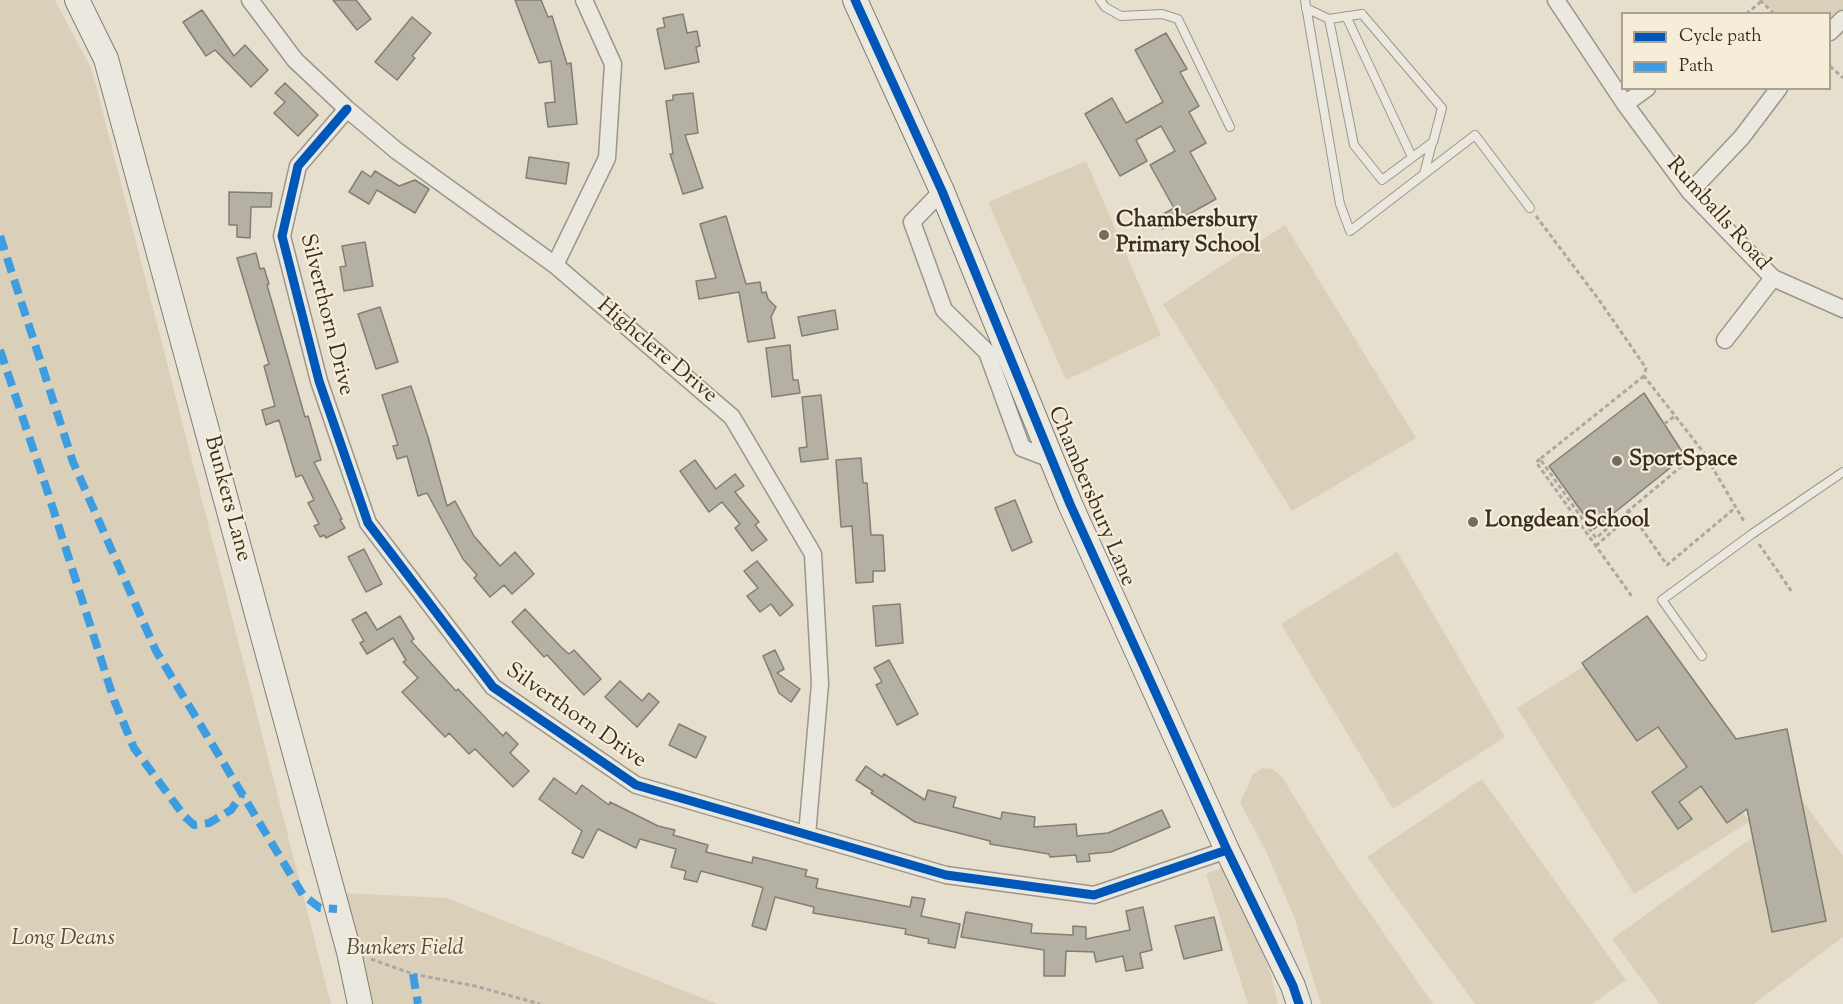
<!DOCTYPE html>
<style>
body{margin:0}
#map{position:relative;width:1843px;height:1004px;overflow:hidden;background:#e6dfce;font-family:"Sorts Mill Goudy",serif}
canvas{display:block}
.legend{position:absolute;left:1621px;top:12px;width:210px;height:78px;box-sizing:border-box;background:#f6edd8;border:2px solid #aaa190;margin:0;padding:8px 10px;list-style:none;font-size:18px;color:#372e24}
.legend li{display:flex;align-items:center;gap:12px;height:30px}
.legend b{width:30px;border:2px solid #aaa190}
</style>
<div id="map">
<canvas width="1843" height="1004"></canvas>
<ul class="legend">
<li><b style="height:8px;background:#0057b8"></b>Cycle path</li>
<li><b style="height:8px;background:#3e9de0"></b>Path</li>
</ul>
</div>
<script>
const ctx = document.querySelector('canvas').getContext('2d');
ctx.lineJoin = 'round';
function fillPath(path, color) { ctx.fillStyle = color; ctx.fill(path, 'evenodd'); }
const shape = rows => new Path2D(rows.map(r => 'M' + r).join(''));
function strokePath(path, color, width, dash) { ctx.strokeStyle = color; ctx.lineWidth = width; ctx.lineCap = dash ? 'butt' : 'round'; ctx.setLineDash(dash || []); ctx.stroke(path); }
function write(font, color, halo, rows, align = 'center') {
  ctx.font = font + ' "Sorts Mill Goudy",serif'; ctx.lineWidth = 4.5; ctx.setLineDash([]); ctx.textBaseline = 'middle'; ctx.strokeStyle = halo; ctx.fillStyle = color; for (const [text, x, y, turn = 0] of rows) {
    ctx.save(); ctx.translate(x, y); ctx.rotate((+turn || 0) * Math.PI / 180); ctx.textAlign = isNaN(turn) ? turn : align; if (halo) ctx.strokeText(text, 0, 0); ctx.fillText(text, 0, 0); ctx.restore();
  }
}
fillPath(shape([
 [0,0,55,0,92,70,331,1004,0,1004],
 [1760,0,1843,0,1843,19,1830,32,1830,14,1774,13],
 [1086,161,1161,335,1066,380,988,202],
 [1285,225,1416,438,1292,511,1163,304],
 [1397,552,1505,737,1393,809,1281,624],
 [1636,634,1749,822,1634,894,1517,708],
 [1263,768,1272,769,1282,777,1335,863,1433,1004,1321,1004,1294,917,1266,851,1240,803,1253,774],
 [1482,779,1626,980,1592,1004,1475,1004,1367,857],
 [1803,801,1843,856,1843,937,1754,1004,1660,1004,1612,939],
 [1226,866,1248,914,1271,975,1278,1004,1248,1004,1206,874],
 [342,893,446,898,718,1004,360,1004]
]), '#dad0b9');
const building = shape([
 [333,0,356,0,371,19,357,30,333,0],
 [515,0,541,0,548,17,552,16,567,64,571,63,577,124,548,127,545,103,555,102,551,61,539,63,515,0],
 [202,10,234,56,245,45,268,70,251,87,215,50,206,56,183,22,202,10],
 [683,14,687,33,697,31,700,46,696,47,699,62,665,69,657,29,665,27,663,18,683,14],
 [412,17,431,33,412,56,415,58,397,80,375,62,412,17],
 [1166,33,1187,69,1180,72,1199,106,1189,112,1206,143,1190,152,1216,199,1162,229,1156,218,1174,208,1150,165,1175,151,1161,126,1136,140,1147,161,1120,176,1085,114,1112,98,1126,123,1163,102,1135,50,1166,33],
 [285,83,318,115,298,136,274,113,285,102,275,93,285,83],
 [693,93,698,133,685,135,703,188,683,194,670,154,673,154,666,101,673,100,673,95,693,93],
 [529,157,569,163,566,184,526,178,529,157],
 [362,171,371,177,375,171,399,186,415,180,429,189,415,213,377,190,369,204,349,192,362,171],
 [229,192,272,193,271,207,251,207,250,238,237,237,237,225,229,225,229,192],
 [726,216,746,284,760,282,762,293,766,292,768,299,776,307,771,317,775,338,748,342,739,292,699,299,696,281,716,278,700,224,726,216],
 [365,242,373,286,344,291,340,267,346,266,342,246,365,242],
 [256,253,260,269,264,268,269,284,267,285,305,417,308,416,321,460,314,462,342,519,340,520,345,528,326,538,324,535,320,537,314,526,319,524,308,503,314,500,302,475,296,477,279,420,266,425,262,410,275,406,264,366,269,364,237,258,256,253],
 [380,307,398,362,376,369,358,314,380,307],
 [835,310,838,329,802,336,798,317,835,310],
 [790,345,793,380,798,380,800,393,772,397,766,348,790,345],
 [411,386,428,437,447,506,455,501,474,536,500,566,515,552,534,574,512,594,504,585,490,597,474,578,477,575,463,559,427,493,418,496,407,456,397,459,393,446,398,445,382,395,411,386],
 [1644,393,1685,456,1594,529,1549,466,1644,393],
 [821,395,828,459,801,462,799,448,807,447,802,397,821,395],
 [861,458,863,483,867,483,871,535,883,535,885,571,873,571,873,582,856,583,852,526,841,527,836,460,861,458],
 [695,460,716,489,735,474,744,486,735,492,759,522,755,525,767,540,752,551,735,528,740,524,722,502,709,512,680,471,695,460],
 [1015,500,1032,542,1012,551,995,508,1015,500],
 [364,549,382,584,366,592,348,557,364,549],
 [757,561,793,605,780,616,771,604,760,612,747,596,758,588,744,571,757,561],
 [900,604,903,643,876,646,873,606,900,604],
 [525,609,561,647,569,654,574,650,601,679,584,695,547,655,544,657,512,622,525,609],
 [366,612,377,630,400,616,414,639,411,641,456,691,458,689,503,736,506,732,518,744,510,753,529,771,513,787,475,749,469,754,449,733,445,737,402,692,418,678,403,662,406,660,393,638,367,654,360,643,364,641,352,620,366,612],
 [1647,616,1736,739,1787,729,1826,921,1772,932,1747,809,1727,823,1701,786,1679,802,1692,819,1678,829,1652,792,1687,767,1658,727,1637,741,1582,663,1647,616],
 [775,650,784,669,777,673,800,689,791,702,779,693,763,656,775,650],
 [889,660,918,714,897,725,876,685,882,682,874,668,889,660],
 [620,681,642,701,649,693,659,702,637,727,605,697,620,681],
 [679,724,706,737,696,758,669,745,679,724],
 [866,766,882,777,884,774,925,800,928,790,956,797,953,807,1001,819,1002,812,1035,817,1034,827,1076,824,1077,836,1108,833,1162,810,1170,827,1111,852,1089,854,1090,861,1077,862,1076,855,1050,857,1049,854,990,844,990,841,915,822,871,793,873,791,856,780,866,766],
 [554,778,576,794,582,785,609,805,610,802,658,826,675,830,673,835,708,845,706,852,752,863,753,857,807,870,805,876,818,879,816,888,910,907,912,897,925,899,921,916,960,924,955,948,928,943,929,939,905,934,906,929,813,913,814,907,775,897,766,930,752,926,763,888,761,887,701,871,697,882,684,879,686,871,671,867,676,849,640,839,636,848,598,829,583,858,572,853,582,831,539,799,554,778],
 [1143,907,1152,950,1140,953,1143,968,1126,971,1123,956,1096,962,1094,952,1066,951,1065,976,1044,976,1044,950,961,937,966,912,1032,924,1031,933,1073,935,1073,926,1086,927,1086,939,1130,930,1126,911,1143,907],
 [1214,917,1222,950,1184,959,1175,926,1214,917]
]);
fillPath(building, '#b5b0a4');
strokePath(building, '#827e74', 1.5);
const lane = shape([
 [1100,0,1105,7,1121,16,1162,14,1178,19,1230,127],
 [1305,0,1340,204,1350,231,1475,135,1530,208],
 [1306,8,1329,19],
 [1362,14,1442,108,1433,142,1382,180,1354,145,1329,19,1362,14],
 [1346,16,1412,157],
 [1424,174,1432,143],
 [1702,656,1662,600,1752,534,1843,472]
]);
const street = shape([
 [250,0,295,60,347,109,397,151,555,265,732,417,813,554,820,684,807,835],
 [1556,0,1625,104,1690,192,1773,278,1843,309],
 [1830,32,1843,19],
 [1625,104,1647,88],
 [347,109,298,166,282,236,319,381,368,523,493,687,636,785,946,875,1094,895,1227,850],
 [942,191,912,222,944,310,987,352,1022,448,1051,459],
 [1690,192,1742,137,1779,88],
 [555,265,607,158,613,64,584,0],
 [1725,340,1773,278]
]);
const secondary = shape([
 [77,0,106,59,349,952,360,1004],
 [855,0,942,191,1070,504,1227,850,1293,986,1299,1004]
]);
strokePath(lane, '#9b968b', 10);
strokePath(street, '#9b968b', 19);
strokePath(secondary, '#827e74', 26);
strokePath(shape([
 [1760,0,1774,14],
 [1746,14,1762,1],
 [1830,66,1843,78],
 [1536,216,1599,300,1646,368,1644,376,1704,453,1745,523],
 [1644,376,1540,459,1596,538,1689,460,1704,453],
 [1664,424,1675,416],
 [1540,459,1536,462,1633,598],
 [1628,509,1667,565,1735,508],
 [1759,544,1792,592],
 [1596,546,1627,518,1628,511],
 [371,959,413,974,475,986,540,1004]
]), '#aca8a0', 3, [4.5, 3]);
strokePath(lane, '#ebe8df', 8);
strokePath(street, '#ebe8df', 16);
strokePath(secondary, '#ebe8df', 24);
strokePath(shape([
 [0,236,73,462,156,651,303,895,320,908,337,909],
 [0,350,49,496,114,700,134,748,185,817,194,825,209,823,231,810,242,794],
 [413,974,418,1004]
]), '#3e9de0', 8, [15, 8]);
strokePath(shape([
 [855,0,942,191,1070,504,1227,850,1293,986,1299,1004],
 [347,109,298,166,282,236,319,381,368,523,493,687,636,785,946,875,1094,895,1227,850]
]), '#0057b8', 9);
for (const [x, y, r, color] of [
 [1104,235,6,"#746c60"],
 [1617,461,6,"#746c60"],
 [1473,522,6,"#746c60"]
]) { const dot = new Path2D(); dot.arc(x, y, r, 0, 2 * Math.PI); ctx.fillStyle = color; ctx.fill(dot); strokePath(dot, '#f6edd8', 2); }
write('22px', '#372e24', '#f6edd8', [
 ["Rumballs Road",1717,215,48],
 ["Silverthorn Drive",325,315,76],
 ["Highclere Drive",656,352,40],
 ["Chambersbury Lane",1090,497,67],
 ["Bunkers Lane",226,499,75],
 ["Silverthorn Drive",575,717,35]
]);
write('bold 22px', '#372e24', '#f6edd8', [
 ["Chambersbury",1116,222],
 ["Primary School",1116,247],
 ["SportSpace",1629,461],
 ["Longdean School",1485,522]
], 'left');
write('italic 22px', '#564c3e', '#f6edd8', [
 ["Long Deans",63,940],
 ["Bunkers Field",405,950]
]);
</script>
